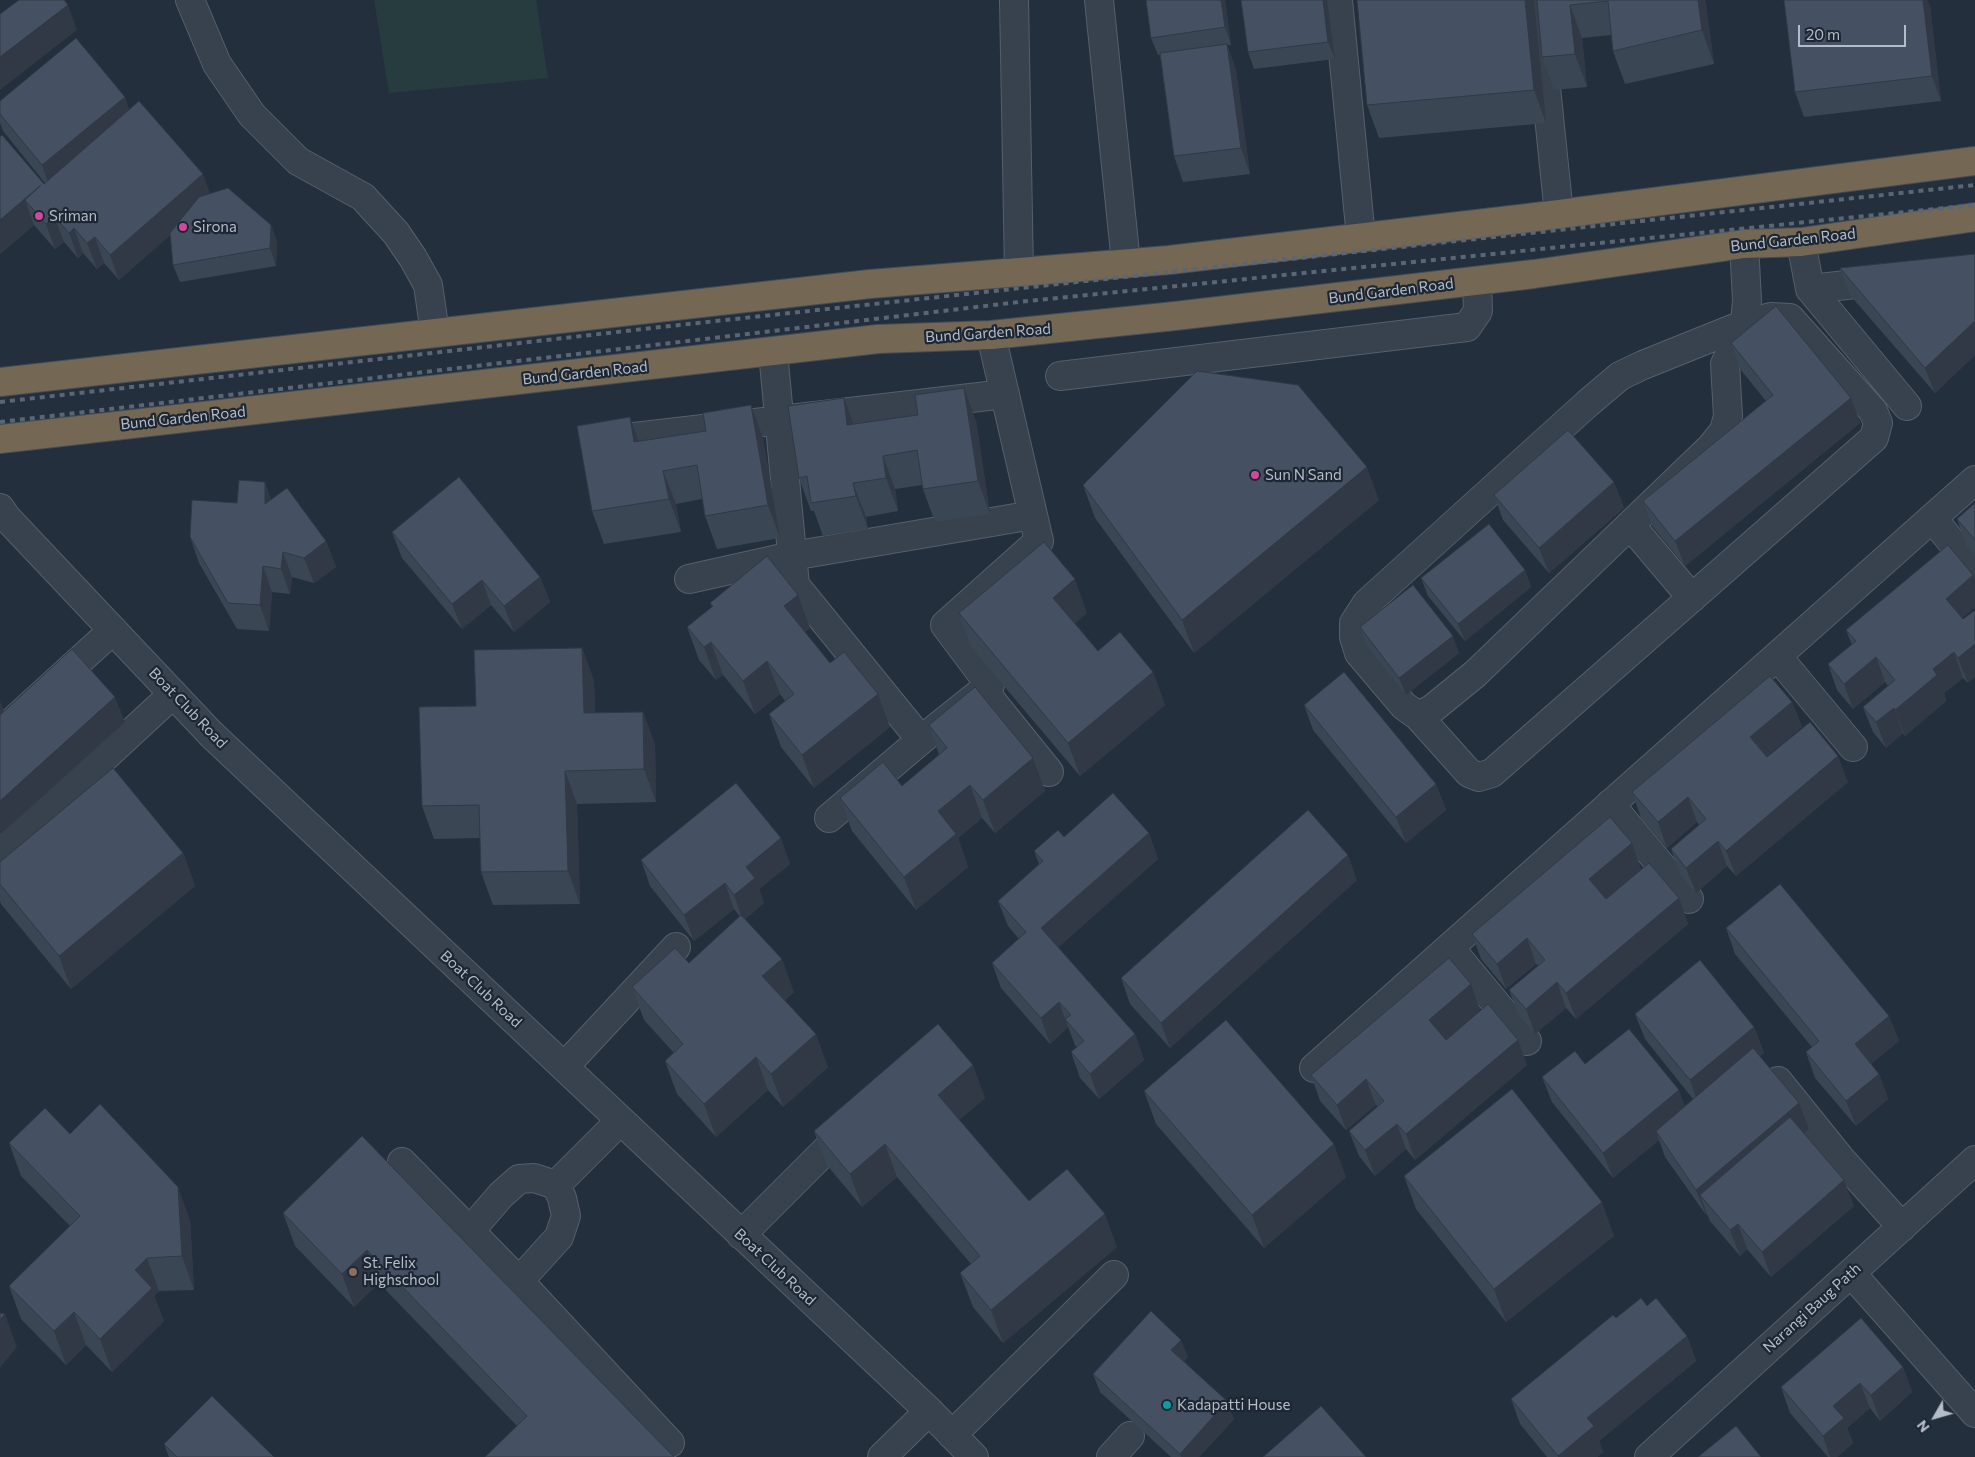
<!DOCTYPE html>
<style>
body{margin:0}
#map{position:relative;width:1975px;height:1457px;overflow:hidden;background:#242f3e;font-family:Commissioner,sans-serif}
canvas{display:block}
.north{position:absolute;left:1910px;top:1392px;width:50px;height:50px;-webkit-text-stroke:4px #1d2633;paint-order:stroke;rotate:232deg;font-size:14px;font-weight:700;line-height:20px;text-align:center;color:#b4bcc9}
.north::after{content:'';display:block;margin:auto;width:18px;height:22px;background:#b4bcc9;clip-path:polygon(50% 0,100% 100%,50% 72%,0 100%)}
.scale{position:absolute;left:1798px;top:25px;width:108px;height:22px;box-sizing:border-box;border:2px solid #b4bcc9;border-top:0;padding-left:6px;font-size:15px;line-height:18px;white-space:nowrap;color:#b4bcc9;-webkit-text-stroke:4px #1d2633;paint-order:stroke}
</style>
<div id="map">
<canvas width="1975" height="1457"></canvas>
<div class="north">N</div>
<div class="scale">20 m</div>
</div>
<script>
const ctx = document.querySelector('canvas').getContext('2d');
ctx.lineJoin = 'round';
function fillPath(path, color) { ctx.fillStyle = color; ctx.fill(path, 'evenodd'); }
const shape = rows => new Path2D(rows.map(r => 'M' + r).join(''));
function strokePath(path, color, width, dash) { ctx.strokeStyle = color; ctx.lineWidth = width; ctx.lineCap = dash ? 'butt' : 'round'; ctx.setLineDash(dash || []); ctx.stroke(path); }
function write(font, color, halo, rows, align = 'center') {
  ctx.font = font + ' Commissioner,sans-serif'; ctx.lineWidth = 4.5; ctx.setLineDash([]); ctx.textBaseline = 'middle'; ctx.strokeStyle = halo; ctx.fillStyle = color; for (const [text, x, y, turn = 0] of rows) {
    ctx.save(); ctx.translate(x, y); ctx.rotate((+turn || 0) * Math.PI / 180); ctx.textAlign = isNaN(turn) ? turn : align; if (halo) ctx.strokeText(text, 0, 0); ctx.fillText(text, 0, 0); ctx.restore();
  }
}
fillPath(shape([
 [374,0,536,0,548,78,389,93]
]), '#263c3f');
const minor = shape([
 [190,0,217,64,252,115,298,161,363,197,396,233,413,258,428,285,435,333],
 [1014,0,1019,272],
 [1099,0,1126,263],
 [1338,0,1361,238],
 [1537,0,1559,214],
 [1801,242,1810,289,1907,406],
 [1810,289,1883,281],
 [773,352,795,585,921,740,990,685,945,625,1039,541,991,335],
 [1060,376,1467,327,1478,311,1477,281],
 [600,441,1005,394],
 [0,508,7,518,211,734,929,1411,974,1457],
 [1932,518,1975,570],
 [1631,526,1692,598],
 [689,579,792,556,1033,515],
 [1777,656,1853,747],
 [983,690,1049,772],
 [1418,716,1469,773,1479,777,1492,773,1874,438,1878,423,1873,411,1790,318,1771,317,1745,324,1643,365,1620,376,1588,403,1367,603,1354,623,1354,637,1359,653,1404,706,1418,716,1432,709,1475,674,1711,447,1724,431,1728,416,1725,364,1731,352,1747,339,1745,324,1747,300,1744,244],
 [0,733,113,630],
 [1610,804,1689,899],
 [829,818,921,740],
 [0,854,173,694],
 [1450,948,1527,1041],
 [564,1067,676,947],
 [1314,1068,1975,480],
 [1778,1081,1840,1158,1902,1227],
 [620,1121,556,1185,562,1198,566,1216,559,1237,519,1281,670,1443],
 [402,1162,519,1281],
 [470,1231,501,1195,519,1179,534,1178,556,1185],
 [741,1235,848,1128],
 [1851,1273,1975,1413],
 [952,1435,1114,1275],
 [882,1457,929,1411],
 [1111,1457,1130,1436],
 [1649,1457,1975,1160]
]);
const highway = shape([
 [0,382,870,284,1169,260,1528,218,1975,161],
 [0,439,878,339,991,335,1175,316,1534,274,1744,244,1801,242,1975,217]
]);
strokePath(minor, '#565f6c', 30);
strokePath(highway, '#434c59', 30);
strokePath(minor, '#38414e', 28);
strokePath(highway, '#746855', 28);
strokePath(shape([
 [0,402,670,326,1975,185],
 [0,422,1019,302,1975,205]
]), '#5a6575', 4, [5, 5]);
fillPath(shape([
 [1146,0,1225,0,1231,45,1227,45,1236,70,1250,174,1183,182,1174,156,1160,55,1158,55,1151,38],
 [1327,0,1335,59,1254,69,1248,52],
 [1357,0,1534,0,1546,123,1379,138,1367,105],
 [1537,0,1705,0,1706,4,1714,64,1625,84,1613,51,1611,35,1582,38,1587,87,1554,90,1542,57],
 [1784,0,1927,0,1930,6,1941,101,1804,117,1795,92],
 [125,97,129,110,210,194,271,225,277,242,276,266,180,282,173,265,170,235,119,280,104,263,97,269,83,253,78,258,64,242,55,249,34,225,0,254,2,135,44,184,45,183,3,131,0,123,0,101],
 [1975,254,1975,355,1935,393,1849,294,1840,268],
 [1731,343,1851,398,1860,423,1685,566,1652,526,1643,501,1766,401,1740,369],
 [751,405,763,438,780,538,717,549,705,516,702,499,676,504,681,532,604,544,592,511,630,417,639,442,706,431],
 [976,421,990,514,935,522,923,489,922,485,895,489,898,511,866,517,868,529,823,536,814,511,811,511,799,478,853,424],
 [1614,482,1624,508,1549,573,1503,520,1494,495],
 [1083,485,1379,500,1194,653,1095,518],
 [271,499,326,541,336,567,314,583,292,577,290,594,272,592,269,631,237,629,199,563,190,537,237,503],
 [1975,503,1975,555,1966,545,1957,519],
 [392,532,540,577,550,602,514,632,491,605,462,629,402,558],
 [1525,570,1531,587,1465,641,1428,596,1421,578],
 [1973,575,1975,580,1975,607,1962,618,1968,683,1963,678,1944,693,1946,701,1905,736,1903,733,1886,748,1873,732,1863,707,1888,686,1885,682,1853,709,1837,690,1828,664,1852,645,1846,630],
 [710,603,810,628,805,632,830,663,890,727,814,788,781,747,769,714,785,701,780,694,755,714,723,675,716,680,699,660,687,627,712,607],
 [959,613,1087,613,1075,623,1098,651,1153,672,1165,705,1080,776,971,647],
 [1360,627,1459,653,1406,695,1366,645],
 [582,648,594,681,595,713,643,712,655,745,656,802,577,804,580,904,493,905,481,872,480,838,434,839,422,806,476,706],
 [1792,702,1802,727,1767,756,1767,757,1848,782,1736,876,1727,866,1696,893,1680,874,1671,849,1699,825,1697,822,1667,848,1641,818,1632,792],
 [1304,705,1436,784,1446,810,1406,843,1313,730],
 [929,725,1033,758,1045,791,995,833,982,818,958,838,968,867,916,910,852,831,840,798,902,786,939,755],
 [1149,833,1158,859,1058,947,1135,1034,1144,1060,1099,1099,1080,1078,1071,1052,1077,1047,1075,1045,1068,1027,1050,1044,1001,988,992,963,1019,939,1008,926,998,901,1039,864,1034,851,1064,837],
 [1632,843,1641,869,1606,898,1606,899,1679,898,1688,924,1576,1019,1566,1008,1535,1034,1519,1016,1509,990,1538,966,1536,964,1506,989,1481,959,1472,934],
 [183,853,195,886,71,989,1,904,0,901,0,884],
 [641,860,790,864,759,889,764,903,745,919,794,992,785,1000,828,1067,783,1107,768,1090,716,1137,677,1094,665,1061,674,1053,644,1020,632,987,689,963,740,917,734,909,694,941,650,886],
 [1357,880,1170,1048,1130,1004,1121,978],
 [1726,928,1889,1016,1899,1041,1871,1064,1879,1074,1888,1099,1856,1126,1815,1078,1806,1052,1812,1047,1735,954],
 [1480,1010,1446,1039,1446,1040,1527,1065,1415,1160,1406,1149,1375,1176,1359,1156,1349,1131,1378,1107,1376,1105,1346,1130,1320,1101,1311,1075],
 [1635,1014,1754,1027,1764,1053,1759,1056,1809,1129,1804,1133,1854,1206,1771,1277,1747,1249,1740,1256,1710,1221,1707,1214,1706,1215,1665,1157,1659,1140,1613,1178,1552,1102,1542,1077,1585,1064,1685,1106,1693,1099,1645,1039],
 [1144,1091,1346,1177,1264,1248,1156,1124],
 [985,1098,959,1120,1029,1201,1117,1247,1003,1343,973,1307,960,1273,971,1264,897,1177,862,1207,826,1164,814,1131],
 [70,1134,190,1220,194,1290,159,1291,154,1296,164,1321,112,1372,86,1345,66,1365,21,1319,9,1286,70,1226,21,1176,9,1143],
 [362,1136,674,1457,517,1426,379,1283,354,1307,295,1246,283,1213],
 [1404,1176,1614,1236,1506,1322,1416,1209],
 [1647,1306,1687,1336,1696,1361,1599,1441,1603,1452,1597,1457,1547,1457,1520,1424,1511,1399,1616,1318],
 [1188,1357,1184,1361,1234,1419,1199,1457,1171,1457,1100,1392,1093,1374],
 [1903,1367,1912,1392,1880,1421,1870,1408,1847,1428,1853,1443,1837,1457,1828,1457,1790,1413,1781,1387],
 [164,1444,274,1457,169,1457]
]), '#3b4654');
fillPath(shape([
 [1221,0,1225,0,1231,45,1225,27],
 [1323,0,1327,0,1335,59,1328,42],
 [1525,0,1534,0,1546,123,1534,90],
 [1698,0,1705,0,1706,4,1714,64,1702,30],
 [1923,0,1927,0,1930,6,1941,101,1932,76],
 [68,5,77,30,0,90,0,57],
 [1570,5,1582,38,1587,87,1575,54],
 [1227,44,1236,70,1250,174,1241,148],
 [125,97,134,123,51,191,42,165],
 [203,174,212,199,119,280,110,255],
 [41,185,25,200,34,225,0,254,0,220],
 [54,216,64,242,55,249,46,224],
 [271,225,277,242,276,266,270,248],
 [74,228,83,253,78,258,69,233],
 [95,237,104,263,97,269,87,243],
 [1975,321,1975,355,1935,393,1925,368],
 [964,388,976,421,990,514,978,481],
 [844,398,856,431,847,425],
 [1851,398,1860,423,1685,566,1675,541],
 [751,405,763,438,780,538,768,505],
 [630,417,642,450,634,442],
 [883,456,895,489,898,511,886,478],
 [1367,467,1379,500,1194,653,1182,620],
 [663,471,676,504,681,532,669,499],
 [265,482,274,507,265,504],
 [1614,482,1624,508,1549,573,1539,548],
 [853,483,866,517,868,529,856,496],
 [326,541,336,567,314,583,304,558],
 [283,552,292,577,290,594,281,569],
 [263,566,272,592,269,631,260,605],
 [1525,570,1531,587,1465,641,1458,624],
 [1973,575,1975,580,1975,607,1955,624,1946,599],
 [540,577,550,602,514,632,504,606],
 [1075,579,1087,613,1065,631,1053,598],
 [482,580,491,605,462,629,452,604],
 [798,595,810,628,796,639,784,606],
 [1453,636,1459,653,1406,695,1399,678],
 [711,642,723,675,716,680,704,647],
 [1975,644,1975,677,1968,683,1958,658],
 [582,648,594,681,596,746,584,713],
 [1954,652,1963,678,1944,693,1946,701,1905,736,1895,710,1933,669],
 [1876,657,1885,682,1853,709,1844,684],
 [767,661,780,694,755,714,743,681],
 [1153,672,1165,705,1080,776,1068,743],
 [878,694,890,727,814,788,802,755],
 [115,697,125,722,0,835,0,801],
 [0,701,5,714,0,719],
 [1792,702,1802,727,1759,763,1750,737],
 [1894,708,1903,733,1886,748,1876,722],
 [643,712,655,745,656,802,644,769],
 [1838,756,1848,782,1736,876,1726,851],
 [1033,758,1045,791,995,833,983,800],
 [565,771,577,804,580,904,568,871],
 [1436,784,1446,810,1406,843,1396,817],
 [970,785,982,818,958,838,968,867,916,910,904,877,938,811],
 [1688,797,1697,822,1667,848,1658,822],
 [1149,833,1158,859,1051,954,1041,928],
 [781,838,790,864,759,889,764,903,743,921,734,895,746,867],
 [1718,841,1727,866,1696,893,1686,868],
 [1632,843,1641,869,1598,904,1589,879],
 [183,853,195,886,71,989,59,956],
 [1348,855,1357,880,1170,1048,1161,1023],
 [725,883,734,909,694,941,684,915],
 [1679,898,1688,924,1576,1019,1566,993],
 [1527,938,1536,964,1506,989,1497,964],
 [782,959,794,992,774,1009,762,976],
 [1557,982,1566,1008,1535,1034,1526,1009],
 [1471,984,1480,1010,1438,1045,1429,1020],
 [1059,1002,1068,1027,1050,1044,1041,1018],
 [1889,1016,1899,1041,1864,1070,1855,1044],
 [1754,1027,1764,1053,1699,1106,1690,1080],
 [816,1034,828,1067,783,1107,771,1074],
 [1135,1034,1144,1060,1099,1099,1090,1074],
 [1518,1040,1527,1065,1415,1160,1406,1134],
 [756,1057,768,1090,716,1137,704,1104],
 [973,1065,985,1098,950,1128,938,1095],
 [1879,1074,1888,1099,1856,1126,1846,1101],
 [1366,1079,1376,1105,1346,1130,1337,1105],
 [1679,1090,1688,1115,1656,1131,1659,1140,1613,1178,1603,1153],
 [1799,1103,1809,1129,1713,1210,1700,1195,1707,1214,1706,1215,1696,1190],
 [1397,1124,1406,1149,1375,1176,1365,1150],
 [885,1144,897,1177,862,1207,850,1174],
 [1334,1144,1346,1177,1264,1248,1252,1215],
 [1844,1180,1854,1206,1771,1277,1762,1252],
 [178,1187,190,1220,194,1290,182,1256],
 [1602,1202,1614,1236,1506,1322,1494,1289],
 [1105,1214,1117,1247,1003,1343,991,1310],
 [1738,1224,1747,1249,1740,1256,1730,1230],
 [367,1250,379,1283,354,1307,342,1274],
 [147,1258,159,1291,154,1296,164,1321,112,1372,100,1339,135,1270],
 [74,1312,86,1345,66,1365,54,1331],
 [5,1314,17,1347,0,1368,0,1320],
 [1687,1336,1696,1361,1599,1441,1603,1452,1597,1457,1558,1457,1558,1456,1587,1418],
 [1181,1340,1188,1357,1178,1368,1171,1350],
 [1903,1367,1912,1392,1880,1421,1871,1395],
 [1860,1383,1870,1408,1847,1428,1853,1443,1837,1457,1830,1457,1823,1436,1833,1406],
 [1227,1401,1234,1419,1199,1457,1181,1457,1180,1454]
]), '#303945');
const building = shape([
 [19,0,64,0,68,5,0,57,0,14,19,0],
 [1146,0,1221,0,1225,27,1151,38,1146,0],
 [1241,0,1323,0,1328,42,1248,52,1241,0],
 [1357,0,1525,0,1534,90,1367,105,1357,0],
 [1537,0,1698,0,1702,30,1613,51,1608,1,1570,5,1575,54,1542,57,1537,0],
 [1784,0,1923,0,1932,76,1795,92,1784,0],
 [76,38,125,97,42,165,0,114,0,101,76,38],
 [1227,44,1241,148,1174,156,1160,53,1227,44],
 [139,101,203,174,110,255,95,237,87,243,74,228,69,233,54,216,46,224,25,200,41,185,0,220,0,137,2,135,44,184,139,101],
 [228,188,271,225,270,248,173,265,170,233,199,197,228,188],
 [1975,254,1975,321,1925,368,1840,268,1975,254],
 [1776,306,1851,398,1675,541,1643,501,1773,395,1731,343,1776,306],
 [1197,371,1298,385,1367,467,1182,620,1083,485,1197,371],
 [964,388,978,481,923,489,917,450,883,456,886,478,853,483,856,496,811,503,807,476,799,478,788,406,844,398,847,425,918,415,915,395,964,388],
 [751,405,768,505,705,516,697,465,663,471,669,499,592,511,577,426,630,417,634,442,706,431,703,413,751,405],
 [1568,430,1614,482,1539,548,1494,495,1568,430],
 [459,477,540,577,504,606,482,580,452,604,392,532,459,477],
 [239,480,265,482,265,504,287,488,326,541,304,558,283,552,281,569,263,566,260,605,228,603,190,537,192,500,237,503,239,480],
 [1975,503,1975,540,1957,519,1975,503],
 [1489,524,1525,570,1458,624,1421,578,1489,524],
 [1044,542,1075,579,1053,598,1098,651,1120,632,1153,672,1068,743,959,613,1044,542],
 [1948,545,1973,575,1946,599,1963,619,1975,610,1975,644,1958,658,1954,652,1933,669,1937,675,1895,710,1894,708,1876,722,1863,707,1895,680,1876,657,1844,684,1828,664,1856,641,1846,630,1948,545],
 [767,556,798,595,784,606,830,663,844,652,878,694,802,755,769,714,794,694,767,661,743,681,711,642,704,647,687,627,713,606,710,603,767,556],
 [1413,585,1453,636,1399,678,1360,627,1413,585],
 [582,648,584,713,643,712,644,769,565,771,568,871,481,872,479,805,422,806,419,707,476,706,474,650,582,648],
 [72,649,115,697,0,801,0,715,72,649],
 [1344,672,1436,784,1396,817,1304,705,1344,672],
 [1770,676,1792,702,1750,737,1767,757,1810,722,1838,756,1726,851,1718,841,1686,868,1671,849,1706,819,1688,797,1658,822,1632,792,1770,676],
 [975,687,1033,758,983,800,970,785,938,811,956,834,904,877,840,798,883,762,902,786,947,748,929,725,975,687],
 [113,768,183,853,59,956,0,884,0,862,113,768],
 [736,783,781,838,746,867,755,878,734,895,725,883,684,915,641,860,736,783],
 [1113,793,1149,833,1041,928,1135,1034,1090,1074,1071,1052,1084,1041,1065,1019,1071,1015,1059,1002,1041,1018,992,963,1026,932,998,901,1043,861,1034,851,1058,830,1064,837,1113,793],
 [1308,810,1348,855,1161,1023,1121,978,1308,810],
 [1610,817,1632,843,1589,879,1606,899,1649,863,1679,898,1566,993,1557,982,1526,1009,1509,990,1545,960,1527,938,1497,964,1472,934,1610,817],
 [1780,884,1889,1016,1855,1044,1879,1074,1846,1101,1806,1052,1819,1041,1726,928,1780,884],
 [741,915,782,959,762,976,816,1034,771,1074,756,1057,704,1104,665,1061,683,1044,632,987,675,948,689,963,741,915],
 [1449,958,1471,984,1429,1020,1446,1040,1488,1004,1518,1040,1406,1134,1397,1124,1365,1150,1349,1131,1384,1101,1366,1079,1337,1105,1311,1075,1449,958],
 [1700,960,1754,1027,1690,1080,1635,1014,1700,960],
 [1226,1020,1334,1144,1252,1215,1144,1091,1226,1020],
 [938,1024,973,1065,938,1095,1029,1201,1067,1169,1105,1214,991,1310,960,1273,980,1256,885,1144,850,1174,814,1131,938,1024],
 [1629,1029,1679,1090,1603,1153,1542,1077,1575,1051,1585,1064,1629,1029],
 [1753,1048,1799,1103,1696,1190,1656,1131,1753,1048],
 [1512,1089,1602,1202,1494,1289,1404,1176,1512,1089],
 [100,1104,178,1187,182,1256,147,1258,135,1270,152,1288,100,1339,74,1312,54,1331,9,1286,80,1216,9,1143,45,1108,70,1134,100,1104],
 [1790,1117,1844,1180,1762,1252,1738,1224,1730,1230,1700,1195,1790,1117],
 [362,1136,674,1457,485,1457,527,1416,367,1250,342,1274,283,1213,362,1136],
 [1641,1298,1647,1306,1656,1298,1687,1336,1587,1418,1594,1426,1558,1456,1511,1399,1613,1315,1616,1318,1641,1298],
 [1151,1311,1181,1340,1171,1350,1227,1401,1180,1454,1093,1374,1151,1311],
 [0,1313,5,1314,0,1320,0,1313],
 [1861,1318,1903,1367,1871,1395,1860,1383,1833,1406,1844,1418,1823,1436,1781,1387,1861,1318],
 [212,1396,274,1457,177,1457,164,1444,212,1396],
 [1321,1406,1366,1457,1263,1457,1321,1406],
 [1736,1426,1761,1457,1698,1457,1736,1426]
]);
fillPath(building, '#455162');
strokePath(building, '#303945', 1);
for (const [x, y, r, color] of [
 [39,216,5,"#d1479c"],
 [183,227,5,"#d1479c"],
 [1255,475,5,"#d1479c"],
 [353,1272,5,"#8d6e63"],
 [1167,1405,5,"#0f9aa8"]
]) { const dot = new Path2D(); dot.arc(x, y, r, 0, 2 * Math.PI); ctx.fillStyle = color; ctx.fill(dot); strokePath(dot, '#1d2633', 2); }
write('15px', '#b4bcc9', '#1d2633', [
 ["Sriman",49,216],
 ["Sirona",193,227],
 ["Sun N Sand",1265,475],
 ["St. Felix",363,1263],
 ["Highschool",363,1280],
 ["Kadapatti House",1177,1405]
], 'left');
write('15px', '#b4bcc9', '#1d2633', [
 ["Bund Garden Road",1793,240,-6],
 ["Bund Garden Road",1391,291,-7],
 ["Bund Garden Road",988,333,-4],
 ["Bund Garden Road",585,373,-6],
 ["Bund Garden Road",183,418,-6],
 ["Boat Club Road",188,708,46],
 ["Boat Club Road",481,989,43],
 ["Boat Club Road",775,1267,43],
 ["Narangi Baug Path",1812,1308,-42]
]);
</script>
